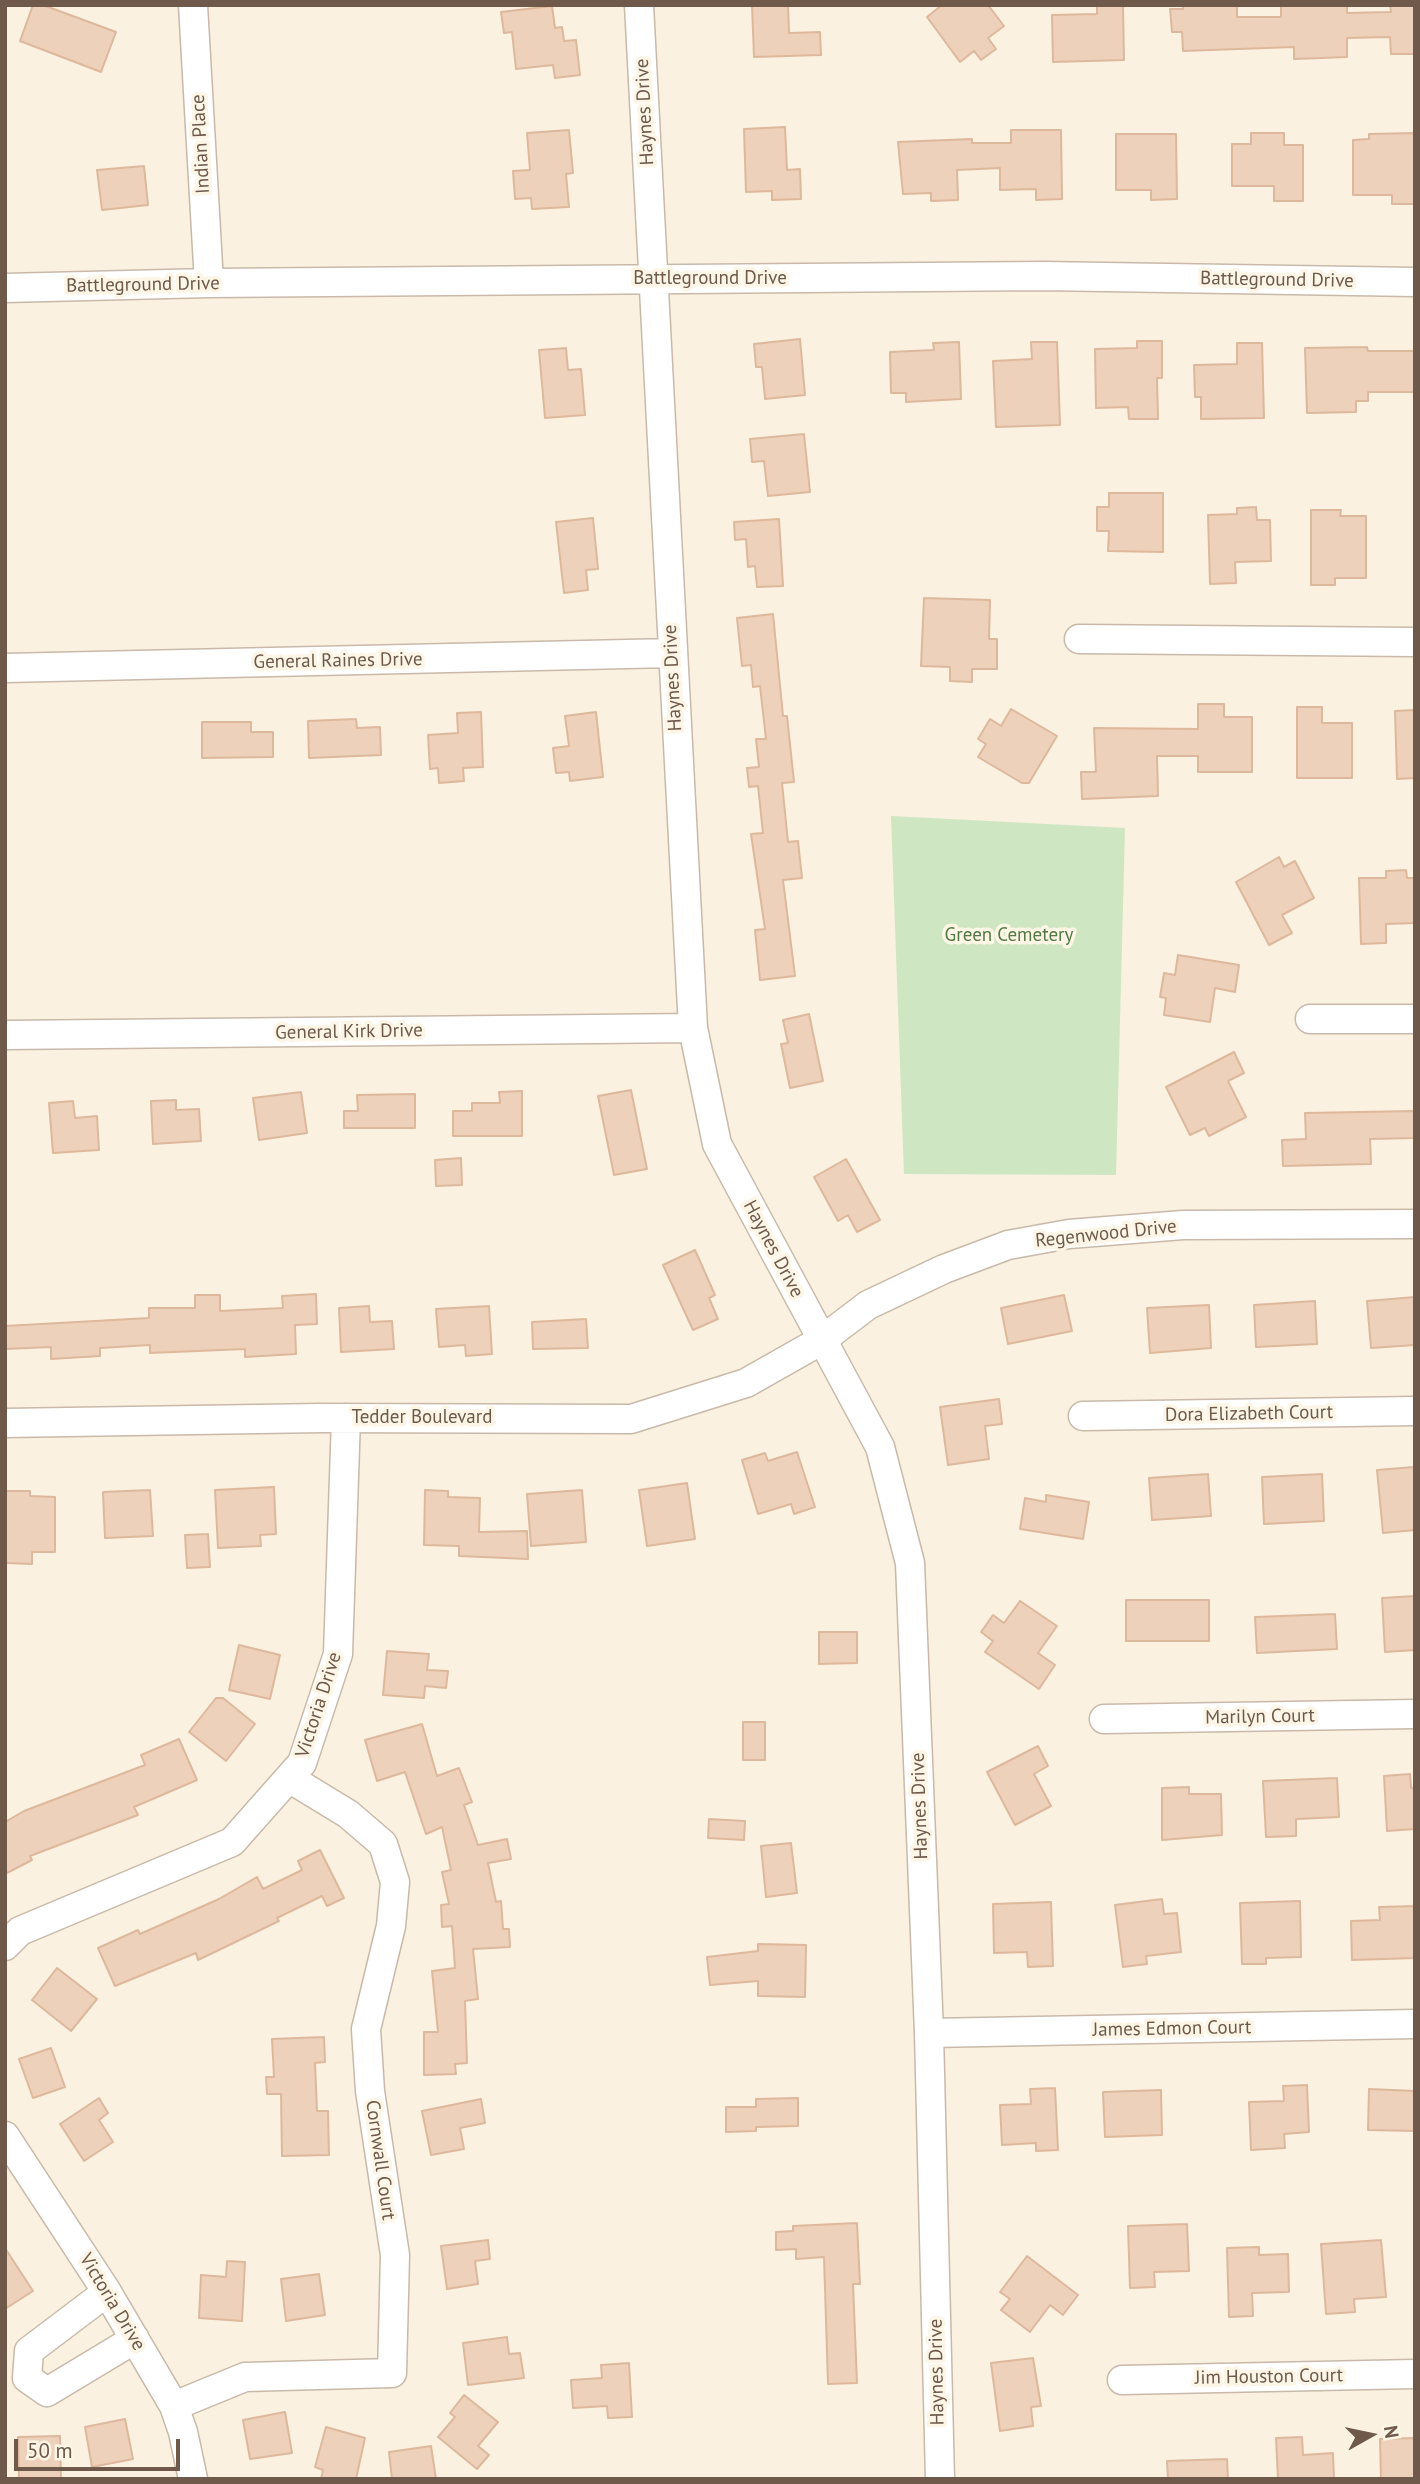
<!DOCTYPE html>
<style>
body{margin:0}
#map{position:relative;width:1420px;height:2484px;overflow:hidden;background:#faf1e1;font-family:"PT Sans",sans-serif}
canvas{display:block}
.frame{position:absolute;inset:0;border:7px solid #6e594a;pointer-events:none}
.north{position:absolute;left:1336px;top:2400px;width:70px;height:70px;-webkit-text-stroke:5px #fdf5e6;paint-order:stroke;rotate:81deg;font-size:19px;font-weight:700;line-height:28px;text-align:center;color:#6e594a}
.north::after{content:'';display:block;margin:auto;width:24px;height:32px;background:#6e594a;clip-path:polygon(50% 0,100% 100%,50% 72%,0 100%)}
.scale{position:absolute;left:14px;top:2439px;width:166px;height:32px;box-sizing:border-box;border:4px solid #6e594a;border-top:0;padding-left:9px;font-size:21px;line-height:24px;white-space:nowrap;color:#6e594a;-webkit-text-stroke:5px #fdf5e6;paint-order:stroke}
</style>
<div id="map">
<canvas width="1420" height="2484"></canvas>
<div class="frame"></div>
<div class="north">N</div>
<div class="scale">50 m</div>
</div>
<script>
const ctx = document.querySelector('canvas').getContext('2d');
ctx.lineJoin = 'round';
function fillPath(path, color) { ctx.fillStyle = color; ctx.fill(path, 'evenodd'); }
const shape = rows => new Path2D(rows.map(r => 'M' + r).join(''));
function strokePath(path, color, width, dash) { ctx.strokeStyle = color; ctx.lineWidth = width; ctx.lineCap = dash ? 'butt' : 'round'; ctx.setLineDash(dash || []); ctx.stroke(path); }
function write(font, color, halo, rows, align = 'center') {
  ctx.font = font + ' "PT Sans",sans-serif'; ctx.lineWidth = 7; ctx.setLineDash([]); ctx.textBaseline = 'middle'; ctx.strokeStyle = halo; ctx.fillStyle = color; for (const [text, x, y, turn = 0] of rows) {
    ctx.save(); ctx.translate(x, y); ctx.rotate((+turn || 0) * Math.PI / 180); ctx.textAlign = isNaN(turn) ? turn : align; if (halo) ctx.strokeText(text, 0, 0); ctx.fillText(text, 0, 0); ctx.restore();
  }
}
fillPath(shape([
 [891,816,1125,828,1116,1175,904,1174]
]), '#cee6c1');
const building = shape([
 [33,5,43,5,116,32,101,72,20,41,33,5],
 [752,5,788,5,789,33,820,32,821,55,754,57,752,5],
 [942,5,988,5,1004,26,988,38,996,49,981,60,974,51,960,62,927,17,942,5],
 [1097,5,1123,5,1124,60,1053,62,1052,15,1097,14,1097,5],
 [1183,5,1237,5,1237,17,1281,17,1281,5,1347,5,1347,13,1391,12,1390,5,1415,5,1415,54,1391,54,1390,37,1347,38,1347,57,1294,59,1294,47,1183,51,1182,32,1172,32,1170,9,1183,9,1183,5],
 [552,6,555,28,562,27,564,41,576,40,580,75,555,78,553,65,516,69,512,32,504,33,501,12,552,6],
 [785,127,787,170,800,169,801,199,772,200,772,191,746,192,744,129,785,127],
 [569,130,573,173,566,174,569,207,532,209,531,198,515,199,513,171,530,170,527,133,569,130],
 [1011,130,1061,130,1062,199,1036,200,1036,189,1000,190,1000,168,957,170,958,200,931,201,931,193,903,194,898,142,972,139,972,143,1011,143,1011,130],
 [1251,133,1284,133,1284,145,1303,145,1303,201,1274,201,1274,186,1232,186,1232,144,1251,144,1251,133],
 [1415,133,1415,204,1392,204,1392,195,1353,195,1353,140,1369,139,1369,134,1415,133],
 [1116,134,1176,134,1177,199,1151,200,1151,190,1116,190,1116,134],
 [144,166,148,205,102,210,97,170,144,166],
 [800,339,805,395,765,399,762,367,756,367,754,344,800,339],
 [1137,341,1162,341,1162,378,1157,378,1158,419,1129,419,1128,407,1096,408,1095,349,1137,348,1137,341],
 [959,342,961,399,906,402,906,393,891,393,890,352,934,350,933,343,959,342],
 [1031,342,1057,342,1060,425,996,427,993,361,1032,359,1031,342],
 [1237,343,1262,343,1264,418,1201,419,1201,397,1195,397,1194,365,1237,364,1237,343],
 [1367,347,1368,351,1415,351,1415,392,1368,392,1368,401,1356,401,1356,412,1307,413,1305,348,1367,347],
 [566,348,568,370,581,369,585,415,545,418,539,350,566,348],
 [804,434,810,492,768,496,764,461,752,462,750,439,804,434],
 [1109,493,1163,493,1163,552,1108,551,1109,531,1097,531,1097,507,1109,507,1109,493],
 [1256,507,1257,520,1270,520,1271,561,1235,562,1236,583,1210,584,1208,515,1237,514,1237,508,1256,507],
 [1311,510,1341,510,1340,516,1366,516,1366,578,1335,578,1335,585,1311,585,1311,510],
 [593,518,598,569,586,570,588,590,564,593,556,522,593,518],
 [779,519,783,586,757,587,755,566,748,567,746,539,735,540,734,522,779,519],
 [924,598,990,600,989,639,997,639,997,669,972,669,972,682,950,681,950,667,921,666,924,598],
 [773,614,783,716,787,716,794,782,782,783,788,842,798,841,802,878,783,880,795,976,760,980,755,930,765,929,751,834,763,833,758,786,749,787,747,768,759,767,756,739,766,739,760,686,753,687,751,665,742,666,737,618,773,614],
 [1198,704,1224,704,1224,717,1252,717,1252,772,1198,772,1198,756,1157,756,1158,796,1082,799,1081,772,1096,772,1094,728,1198,729,1198,704],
 [1297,707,1322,707,1322,723,1352,723,1352,778,1297,778,1297,707],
 [1011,709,1057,736,1029,783,1022,783,978,757,986,744,978,739,990,719,1001,726,1011,709],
 [1415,710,1415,778,1397,779,1395,711,1415,710],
 [481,712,483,767,463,768,464,781,439,783,438,768,430,769,428,735,458,733,457,713,481,712],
 [596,712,603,777,570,781,569,772,556,773,553,748,569,746,565,716,596,712],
 [356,719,357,728,380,727,381,755,309,758,308,721,356,719],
 [202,722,251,722,251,732,273,732,273,757,202,758,202,722],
 [1279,857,1284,867,1295,861,1314,898,1282,915,1292,933,1269,945,1236,882,1279,857],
 [1406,870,1407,878,1415,878,1415,923,1386,924,1386,943,1361,944,1359,878,1386,878,1386,871,1406,870],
 [1178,955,1239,965,1235,992,1215,988,1210,1022,1164,1015,1166,998,1160,997,1164,973,1175,975,1178,955],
 [809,1014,823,1081,790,1088,781,1044,788,1043,783,1020,809,1014],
 [1234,1052,1244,1073,1228,1081,1246,1117,1209,1136,1205,1128,1190,1135,1166,1087,1234,1052],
 [631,1090,647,1169,614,1175,598,1096,631,1090],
 [522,1091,522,1136,453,1136,453,1111,472,1111,472,1103,500,1103,499,1092,522,1091],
 [301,1092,307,1133,259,1140,253,1098,301,1092],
 [415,1094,415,1128,344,1128,344,1111,358,1111,357,1095,415,1094],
 [176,1100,176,1110,199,1109,201,1141,153,1144,151,1101,176,1100],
 [73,1101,75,1118,97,1116,99,1150,53,1153,49,1103,73,1101],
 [1415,1111,1415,1138,1370,1139,1371,1164,1283,1166,1282,1140,1306,1139,1305,1113,1415,1111],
 [461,1158,462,1185,436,1186,435,1160,461,1158],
 [846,1159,880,1220,857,1232,848,1215,838,1221,814,1177,846,1159],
 [695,1250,715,1295,709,1298,718,1319,693,1330,663,1265,695,1250],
 [316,1294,317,1324,295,1325,296,1354,245,1357,245,1349,150,1353,150,1345,100,1348,100,1356,51,1359,51,1347,5,1349,5,1326,149,1318,149,1308,195,1308,195,1295,220,1295,220,1311,283,1308,282,1296,316,1294],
 [1064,1295,1072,1331,1008,1344,1001,1308,1064,1295],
 [1415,1297,1415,1345,1371,1348,1367,1301,1415,1297],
 [1315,1301,1317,1344,1256,1347,1254,1305,1315,1301],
 [1209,1305,1211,1348,1150,1353,1147,1308,1209,1305],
 [369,1306,370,1322,392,1321,394,1349,341,1352,339,1308,369,1306],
 [489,1306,492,1354,466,1356,465,1345,439,1347,436,1309,489,1306],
 [586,1319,588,1348,533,1349,532,1322,586,1319],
 [999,1399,1002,1424,985,1426,989,1459,948,1465,940,1407,999,1399],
 [797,1452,815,1507,794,1514,791,1504,758,1514,742,1460,765,1453,768,1461,797,1452],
 [1414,1467,1415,1530,1383,1533,1377,1470,1414,1467],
 [1208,1474,1211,1516,1152,1520,1149,1478,1208,1474],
 [1322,1474,1324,1521,1264,1524,1262,1477,1322,1474],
 [687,1483,695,1539,647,1546,639,1490,687,1483],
 [274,1487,276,1534,260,1535,261,1546,218,1548,215,1490,274,1487],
 [150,1490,153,1536,105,1538,103,1492,150,1490],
 [425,1490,448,1491,448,1497,480,1498,479,1532,527,1531,528,1559,459,1556,459,1546,424,1545,425,1490],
 [582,1490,586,1542,531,1546,527,1494,582,1490],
 [6,1491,30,1491,30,1496,55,1497,55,1552,32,1552,32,1564,6,1563,6,1491],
 [1046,1495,1089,1502,1083,1539,1020,1529,1025,1498,1046,1502,1046,1495],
 [208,1534,210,1567,187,1568,185,1535,208,1534],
 [1415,1596,1415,1650,1385,1652,1382,1598,1415,1596],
 [1126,1600,1209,1600,1209,1641,1126,1641,1126,1600],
 [1020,1601,1057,1626,1038,1653,1055,1665,1039,1689,985,1652,993,1641,981,1632,993,1615,1004,1623,1020,1601],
 [1335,1614,1337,1649,1257,1653,1255,1617,1335,1614],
 [819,1632,857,1632,857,1663,819,1664,819,1632],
 [239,1645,280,1655,270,1699,229,1690,239,1645],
 [387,1651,429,1654,427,1670,448,1671,446,1688,425,1686,424,1698,383,1695,387,1651],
 [216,1698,223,1698,255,1724,226,1761,189,1732,216,1698],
 [743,1722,765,1722,765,1760,743,1760,743,1722],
 [422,1724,437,1776,459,1768,472,1802,464,1805,478,1845,507,1839,511,1859,488,1863,496,1902,501,1901,503,1929,509,1929,510,1947,473,1949,478,1999,465,2001,467,2063,455,2064,456,2074,424,2075,424,2032,438,2032,432,1971,455,1968,452,1926,442,1927,441,1905,449,1904,442,1872,451,1870,442,1827,426,1834,405,1772,377,1781,365,1740,422,1724],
 [179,1739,197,1780,134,1807,138,1815,30,1856,32,1860,5,1874,5,1822,24,1811,145,1765,141,1755,179,1739],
 [1038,1746,1048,1766,1034,1774,1051,1806,1015,1825,987,1772,1038,1746],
 [1410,1774,1411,1788,1415,1788,1415,1829,1387,1831,1384,1776,1410,1774],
 [1337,1778,1339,1817,1296,1819,1296,1836,1266,1837,1263,1781,1337,1778],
 [1189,1787,1189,1794,1221,1794,1222,1835,1162,1840,1162,1788,1189,1787],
 [709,1819,745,1821,744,1840,708,1838,709,1819],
 [791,1843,797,1893,766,1897,761,1846,791,1843],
 [320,1850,344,1898,327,1906,322,1896,277,1918,279,1921,198,1960,196,1953,115,1986,98,1948,138,1930,140,1934,219,1899,257,1877,263,1889,302,1870,298,1861,320,1850],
 [1162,1899,1164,1914,1177,1913,1181,1952,1146,1956,1147,1964,1123,1967,1115,1905,1162,1899],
 [1300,1901,1301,1957,1266,1958,1266,1964,1242,1964,1240,1903,1300,1901],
 [1051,1902,1053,1966,1028,1967,1027,1952,994,1953,993,1904,1051,1902],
 [1415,1906,1415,1958,1352,1960,1351,1921,1380,1920,1379,1907,1415,1906],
 [758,1944,806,1945,805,1997,758,1996,758,1981,710,1985,707,1957,758,1951,758,1944],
 [57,1968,97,1999,71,2031,32,2000,57,1968],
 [324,2037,325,2062,315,2063,317,2111,328,2111,329,2155,282,2156,281,2094,267,2094,266,2077,274,2077,272,2039,324,2037],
 [51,2048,65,2087,33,2098,19,2059,51,2048],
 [1307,2085,1309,2132,1284,2134,1285,2148,1251,2150,1249,2102,1284,2101,1283,2086,1307,2085],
 [1055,2088,1058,2150,1036,2151,1036,2143,1002,2145,1000,2105,1031,2104,1030,2089,1055,2088],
 [1369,2089,1415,2091,1415,2131,1368,2130,1369,2089],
 [1161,2090,1162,2135,1105,2137,1103,2092,1161,2090],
 [99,2098,108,2113,99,2120,113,2142,84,2161,60,2124,99,2098],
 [798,2098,798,2126,756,2127,756,2131,726,2132,726,2107,756,2107,756,2099,798,2098],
 [481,2099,485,2123,460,2128,464,2149,431,2155,422,2111,481,2099],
 [857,2223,860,2284,853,2284,857,2383,828,2384,824,2257,796,2259,796,2249,776,2250,776,2232,793,2231,793,2226,857,2223],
 [1187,2224,1189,2271,1154,2272,1155,2287,1130,2288,1128,2226,1187,2224],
 [488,2240,490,2259,475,2261,478,2284,447,2289,441,2246,488,2240],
 [1381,2240,1386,2297,1354,2299,1355,2312,1326,2314,1321,2244,1381,2240],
 [1259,2247,1259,2255,1288,2254,1289,2292,1252,2293,1253,2316,1229,2317,1227,2248,1259,2247],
 [5,2248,33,2291,5,2309,5,2248],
 [1027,2256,1078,2295,1063,2315,1050,2305,1030,2332,1001,2310,1010,2299,1000,2292,1027,2256],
 [227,2261,245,2262,242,2321,199,2318,201,2275,226,2277,227,2261],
 [319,2274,325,2315,286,2321,281,2279,319,2274],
 [507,2337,509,2354,520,2353,524,2378,468,2385,463,2343,507,2337],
 [1033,2358,1041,2406,1031,2407,1033,2426,1000,2431,991,2363,1033,2358],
 [629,2363,632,2417,608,2418,607,2406,573,2408,571,2380,602,2378,601,2365,629,2363],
 [464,2395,498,2422,478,2446,489,2455,477,2469,438,2437,455,2417,450,2413,464,2395],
 [285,2412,292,2453,250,2459,243,2420,285,2412],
 [125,2419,133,2459,92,2467,85,2427,125,2419],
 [326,2427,365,2438,356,2479,321,2479,323,2470,315,2467,326,2427],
 [60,2436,61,2479,19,2479,18,2437,60,2436],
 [1302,2437,1303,2455,1333,2453,1334,2479,1278,2479,1276,2438,1302,2437],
 [1415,2438,1415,2479,1381,2479,1380,2439,1415,2438],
 [431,2446,436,2479,392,2479,389,2452,431,2446],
 [1227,2459,1228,2479,1168,2479,1167,2461,1227,2459]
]);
fillPath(building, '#edd1ba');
strokePath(building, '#deb89c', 2);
const minor = shape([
 [193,5,209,283],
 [639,5,693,1028,717,1144,880,1447,910,1563,929,2033,940,2479],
 [5,288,209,283,1043,276,1415,282],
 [1079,639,1415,642],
 [5,668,672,653],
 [1310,1019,1415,1019],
 [5,1035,693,1028],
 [1083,1416,1415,1411],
 [5,1423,321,1418,631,1419,746,1383,822,1340,868,1305,944,1269,1008,1245,1069,1234,1183,1225,1415,1224],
 [1104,1719,1415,1714],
 [5,1946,20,1931,232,1842,302,1763,338,1654,346,1418],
 [929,2033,1415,2024],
 [5,2136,107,2292,174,2406,183,2432,193,2479],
 [107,2292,29,2351,27,2378,47,2392,135,2339],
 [1122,2380,1415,2374],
 [174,2406,245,2377,392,2373,395,2255,370,2091,366,2029,391,1926,395,1882,383,1844,348,1814,289,1778]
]);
strokePath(minor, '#c9b9a9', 31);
strokePath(minor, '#fff', 28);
write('19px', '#6e594a', '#fdf5e6', [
 ["Haynes Drive",645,112,-93],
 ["Indian Place",201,144,-93],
 ["Battleground Drive",710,279],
 ["Battleground Drive",1277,280,1],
 ["Battleground Drive",143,285,-1],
 ["General Raines Drive",338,661,-1],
 ["Haynes Drive",673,678,-93],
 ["General Kirk Drive",349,1032,-1],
 ["Regenwood Drive",1106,1234,-6],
 ["Haynes Drive",773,1249,62],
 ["Dora Elizabeth Court",1249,1414,-1],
 ["Tedder Boulevard",422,1418],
 ["Victoria Drive",319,1705,-72],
 ["Marilyn Court",1260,1717,-1],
 ["Haynes Drive",920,1806,-92],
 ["James Edmon Court",1172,2029,-1],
 ["Cornwall Court",380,2160,82],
 ["Victoria Drive",112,2302,59],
 ["Haynes Drive",937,2372,-91],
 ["Jim Houston Court",1269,2377,-1]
]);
write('19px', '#537a46', '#fdf5e6', [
 ["Green Cemetery",1009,936]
]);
</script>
